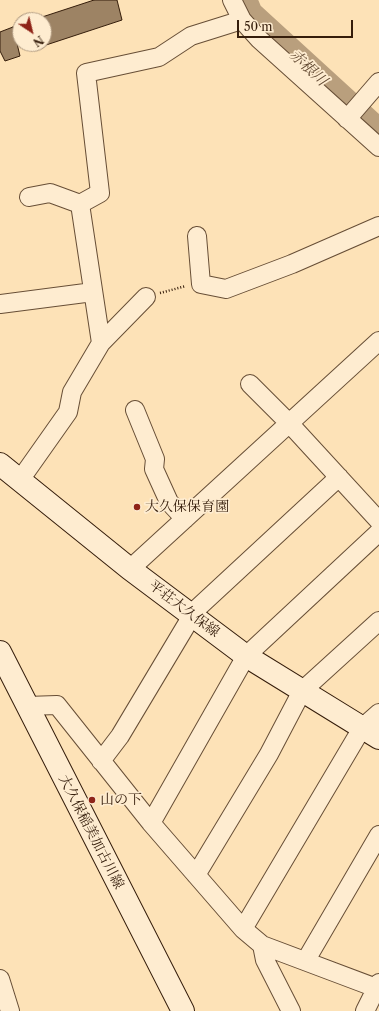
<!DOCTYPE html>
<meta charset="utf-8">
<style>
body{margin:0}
#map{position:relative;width:379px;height:1011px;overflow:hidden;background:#fde2b7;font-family:"Libre Caslon Text",serif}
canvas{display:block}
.north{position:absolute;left:12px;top:12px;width:40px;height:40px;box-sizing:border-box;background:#feecd0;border:1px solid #ae9981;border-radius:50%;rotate:145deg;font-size:11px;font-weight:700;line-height:16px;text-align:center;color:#351d0b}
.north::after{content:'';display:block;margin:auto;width:14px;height:18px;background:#8f2418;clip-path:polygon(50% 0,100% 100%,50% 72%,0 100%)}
.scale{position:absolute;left:237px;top:20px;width:116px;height:18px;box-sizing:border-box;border:2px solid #351d0b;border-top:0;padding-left:5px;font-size:12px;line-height:14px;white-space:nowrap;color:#351d0b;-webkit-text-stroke:3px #feecd0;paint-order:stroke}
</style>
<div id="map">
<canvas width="379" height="1011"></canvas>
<div class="north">N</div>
<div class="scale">50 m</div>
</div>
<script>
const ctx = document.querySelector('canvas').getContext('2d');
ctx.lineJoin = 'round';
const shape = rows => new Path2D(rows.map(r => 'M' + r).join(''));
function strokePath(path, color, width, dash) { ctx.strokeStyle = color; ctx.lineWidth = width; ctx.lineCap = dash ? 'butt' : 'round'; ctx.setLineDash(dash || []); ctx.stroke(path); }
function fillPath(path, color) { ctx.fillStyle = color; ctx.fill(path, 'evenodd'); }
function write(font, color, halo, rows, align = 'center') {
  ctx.font = font + ' "Libre Caslon Text","Noto Serif JP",serif'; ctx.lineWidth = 3.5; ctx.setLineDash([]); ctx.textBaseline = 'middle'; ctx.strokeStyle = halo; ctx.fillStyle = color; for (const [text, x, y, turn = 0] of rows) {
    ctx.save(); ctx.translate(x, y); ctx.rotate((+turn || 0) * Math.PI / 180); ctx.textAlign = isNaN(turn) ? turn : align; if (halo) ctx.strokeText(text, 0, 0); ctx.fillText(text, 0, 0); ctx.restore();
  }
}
strokePath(shape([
 [243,0,249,14,379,133]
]), '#b99f7d', 28);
const building = shape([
 [94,0,117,0,122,20,40,47,39,44,44,44,44,20,33,20,94,0],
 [13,27,20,56,5,61,0,51,0,32,13,27]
]);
fillPath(building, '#9d8364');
strokePath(building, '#351d0b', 1);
const minor = shape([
 [232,0,242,20,259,39,379,147],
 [347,119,379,82],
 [29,197,50,193,80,204],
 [197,236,201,284,226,289,292,264,379,226],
 [0,304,93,292],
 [101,343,146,297],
 [250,384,289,423,379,521],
 [135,410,155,459,154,469,169,502,185,519],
 [20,480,68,412,72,392,101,343,80,204,100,193,86,73,159,57,191,36,242,20],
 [130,569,379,341],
 [27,706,57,705,151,823,243,929,262,945,379,989],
 [101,761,120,736,187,624,190,615,339,477],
 [151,823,246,656,379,532],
 [196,875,269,754,302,691,379,621],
 [243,929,362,728,379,713],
 [262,945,265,960,291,1011],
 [306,960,379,835],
 [0,979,10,1011],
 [365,1011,379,983]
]);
const secondary = shape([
 [0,464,130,569,246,656,379,738],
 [0,652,183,1011]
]);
strokePath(minor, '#674e36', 20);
strokePath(secondary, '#351d0b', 24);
strokePath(shape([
 [160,293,186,286]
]), '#351d0b', 2.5, [1, 2]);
strokePath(minor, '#feecd0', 18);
strokePath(secondary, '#feecd0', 22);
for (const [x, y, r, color] of [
 [137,507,4,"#8f2418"],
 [92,800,4,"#8f2418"]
]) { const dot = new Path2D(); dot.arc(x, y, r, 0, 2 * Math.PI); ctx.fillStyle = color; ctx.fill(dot); strokePath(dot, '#feecd0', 1.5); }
write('14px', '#351d0b', '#feecd0', [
 ["大久保保育園",145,507],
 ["山の下",100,800]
], 'left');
write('14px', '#351d0b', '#feecd0', [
 ["平荘大久保線",184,609,37],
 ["大久保稲美加古川線",91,832,63]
]);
write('italic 15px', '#634a33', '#feecd0', [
 ["赤根川",308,68,43]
]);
</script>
